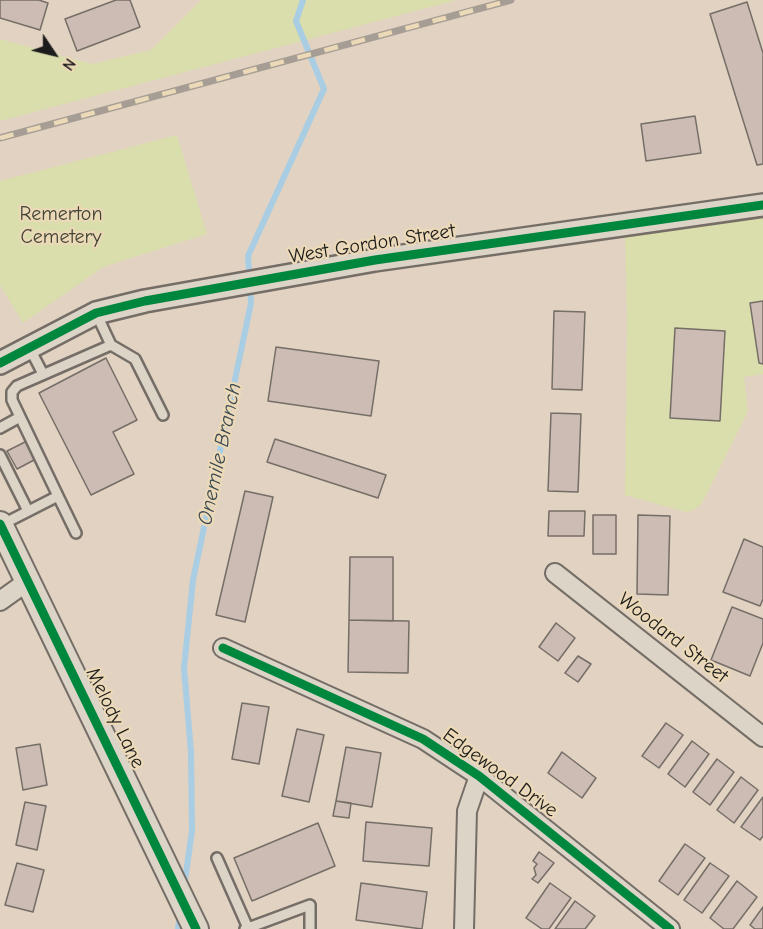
<!DOCTYPE html>
<style>
body{margin:0}
#map{position:relative;width:763px;height:929px;overflow:hidden;background:#e1d2c2;font-family:"Comic Neue",sans-serif}
canvas{display:block}
.north{position:absolute;left:24px;top:24px;width:60px;height:60px;-webkit-text-stroke:4px #ecd9b7;paint-order:stroke;rotate:125deg;font-size:16px;font-weight:700;line-height:24px;text-align:center;color:#1c1c1c}
.north::after{content:'';display:block;margin:auto;width:21px;height:27px;background:#1c1c1c;clip-path:polygon(50% 0,100% 100%,50% 72%,0 100%)}
</style>
<div id="map">
<canvas width="763" height="929"></canvas>
<div class="north">N</div>
</div>
<script>
const ctx = document.querySelector('canvas').getContext('2d');
ctx.lineJoin = 'round';
function fillPath(path, color) { ctx.fillStyle = color; ctx.fill(path, 'evenodd'); }
const shape = rows => new Path2D(rows.map(r => 'M' + r).join(''));
function strokePath(path, color, width, dash) { ctx.strokeStyle = color; ctx.lineWidth = width; ctx.lineCap = dash ? 'butt' : 'round'; ctx.setLineDash(dash || []); ctx.stroke(path); }
function write(font, color, halo, rows, align = 'center') {
  ctx.font = font + ' "Comic Neue",sans-serif'; ctx.lineWidth = 4.5; ctx.setLineDash([]); ctx.textBaseline = 'middle'; ctx.strokeStyle = halo; ctx.fillStyle = color; for (const [text, x, y, turn = 0] of rows) {
    ctx.save(); ctx.translate(x, y); ctx.rotate((+turn || 0) * Math.PI / 180); ctx.textAlign = isNaN(turn) ? turn : align; if (halo) ctx.strokeText(text, 0, 0); ctx.fillText(text, 0, 0); ctx.restore();
  }
}
fillPath(shape([
 [201,0,457,0,0,121,0,39,92,64,151,50],
 [177,135,207,234,103,267,23,323,0,285,0,181],
 [763,212,763,374,744,377,748,411,702,503,694,510,686,512,625,495,627,321,625,233]
]), '#daddac');
strokePath(shape([
 [184,887,192,831,191,752,184,668,193,580,251,303,248,256,324,89,296,21,303,0],
 [178,929,180,915]
]), '#a9cde3', 6);
const building = shape([
 [0,0,39,0,48,3,40,30,0,18,0,0],
 [116,0,130,0,140,27,77,51,65,19,116,0],
 [747,2,763,53,763,164,757,165,710,14,747,2],
 [695,116,701,153,646,161,641,124,695,116],
 [763,301,763,364,759,363,750,303,763,301],
 [554,311,585,312,582,390,552,389,554,311],
 [675,328,725,331,720,421,670,418,675,328],
 [276,347,379,361,371,416,268,401,276,347],
 [106,358,137,420,113,432,134,474,91,495,39,393,106,358],
 [551,413,581,414,578,492,548,491,551,413],
 [275,439,386,475,378,498,267,462,275,439],
 [27,441,36,459,17,469,7,451,27,441],
 [245,491,273,497,245,622,216,615,245,491],
 [549,511,585,511,584,536,548,536,549,511],
 [593,515,616,515,616,554,593,554,593,515],
 [638,515,670,516,668,595,637,594,638,515],
 [744,539,763,547,763,599,760,606,723,592,744,539],
 [350,557,393,557,393,621,349,620,350,557],
 [732,607,763,619,763,643,750,676,711,660,732,607],
 [349,620,409,621,408,673,348,672,349,620],
 [556,623,575,638,558,661,539,647,556,623],
 [578,656,591,664,578,682,565,673,578,656],
 [242,703,269,707,259,764,232,759,242,703],
 [666,723,683,735,659,768,642,756,666,723],
 [297,729,324,735,309,802,282,796,297,729],
 [692,741,709,754,685,787,668,774,692,741],
 [40,744,47,785,23,790,16,748,40,744],
 [346,747,381,753,372,807,336,801,346,747],
 [562,752,596,778,582,798,548,773,562,752],
 [717,759,734,772,710,805,693,792,717,759],
 [741,777,758,790,734,823,717,810,741,777],
 [763,797,763,836,760,840,741,827,763,797],
 [336,801,351,803,349,818,333,816,336,801],
 [25,802,46,806,37,850,16,845,25,802],
 [366,822,432,828,429,866,363,861,366,822],
 [318,823,335,866,252,901,234,858,318,823],
 [685,844,705,858,678,895,659,881,685,844],
 [539,852,554,863,538,883,532,879,536,875,534,868,537,864,533,861,539,852],
 [17,863,44,870,33,912,5,905,17,863],
 [710,863,729,876,702,913,684,900,710,863],
 [737,881,757,897,733,929,724,929,710,918,737,881],
 [361,883,427,892,422,929,356,920,361,883],
 [550,883,571,898,549,929,542,929,526,918,550,883],
 [575,901,595,916,585,929,555,929,575,901],
 [763,907,763,929,755,929,750,925,763,907]
]);
fillPath(building, '#ccbcb3');
strokePath(building, '#756e67', 1.5);
const service = shape([
 [111,345,135,359,163,415],
 [29,347,43,374],
 [0,428,20,417],
 [0,455,28,511],
 [58,496,76,533],
 [1,525,58,496,12,400,12,392,17,386,111,345,96,313],
 [217,858,248,928,245,929],
 [248,928,310,905,310,929]
]);
const minor = shape([
 [555,573,763,737],
 [0,601,28,581],
 [223,648,423,739,479,776,670,929],
 [464,929,467,811,479,776]
]);
const tertiary = shape([
 [0,363,96,313,145,301,375,260,763,205]
]);
const secondary = shape([
 [0,524,196,929]
]);
strokePath(service, '#756e67', 14);
strokePath(minor, '#756e67', 22);
strokePath(tertiary, '#756e67', 26);
strokePath(secondary, '#756e67', 28);
strokePath(service, '#dcd4c7', 9);
strokePath(minor, '#dcd4c7', 18);
strokePath(tertiary, '#dcd4c7', 21);
strokePath(secondary, '#dcd4c7', 24);
const rail = shape([
 [0,138,511,0]
]);
strokePath(rail, '#a69e94', 7);
strokePath(rail, '#ecd9b7', 4.5, [14]);
strokePath(shape([
 [0,363,96,313,145,301,375,260,763,205],
 [0,524,196,929],
 [223,648,423,739,479,776,670,929]
]), '#00873e', 9);
write('20px', '#414435', '#ecd9b7', [
 ["Remerton",61,214],
 ["Cemetery",61,237]
]);
write('20px', '#1c1c1c', '#ecd9b7', [
 ["West Gordon Street",372,244,-9],
 ["Woodard Street",673,638,38],
 ["Melody Lane",115,718,64],
 ["Edgewood Drive",500,773,36]
]);
write('italic 21px', '#394851', '#ecd9b7', [
 ["Onemile Branch",220,454,-78]
]);
</script>
